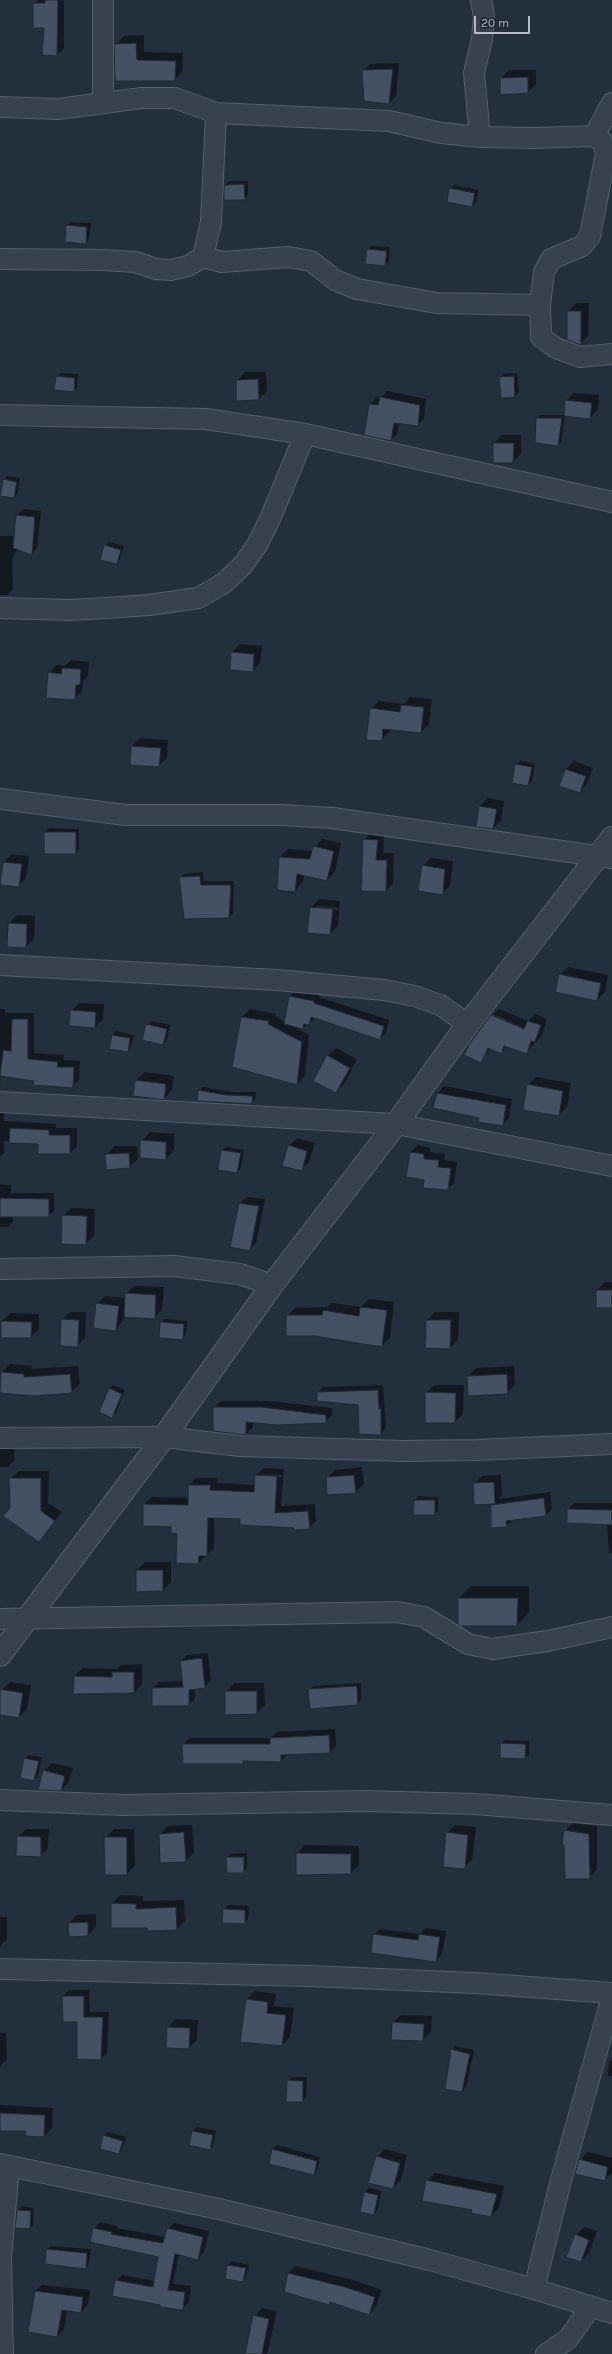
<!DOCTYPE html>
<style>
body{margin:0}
#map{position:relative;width:612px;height:2354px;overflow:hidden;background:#242f3e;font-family:Karla,sans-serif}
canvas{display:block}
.scale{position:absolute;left:474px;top:16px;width:56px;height:18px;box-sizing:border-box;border:2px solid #b4bcc9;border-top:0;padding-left:5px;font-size:12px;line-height:14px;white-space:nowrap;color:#b4bcc9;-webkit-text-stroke:3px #1d2633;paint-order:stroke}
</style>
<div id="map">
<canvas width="612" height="2354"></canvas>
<div class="scale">20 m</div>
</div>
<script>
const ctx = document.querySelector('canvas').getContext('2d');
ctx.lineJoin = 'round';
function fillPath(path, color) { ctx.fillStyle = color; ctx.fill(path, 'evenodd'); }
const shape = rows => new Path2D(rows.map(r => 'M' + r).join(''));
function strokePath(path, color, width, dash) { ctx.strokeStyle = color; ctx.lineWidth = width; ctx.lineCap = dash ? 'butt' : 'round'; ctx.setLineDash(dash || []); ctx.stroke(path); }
fillPath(shape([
 [38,0,64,0,64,48,57,55,44,54,45,27,34,4],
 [144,35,144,52,183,53,182,72,174,80,116,80,116,44,124,36],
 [399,63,396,96,389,103,363,71,370,64],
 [509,70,536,70,536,84,528,92,501,78],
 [229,181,248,181,248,195,244,199,225,185],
 [454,185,478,190,476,202,472,206,450,189],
 [71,222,91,223,89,239,86,243,67,225],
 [371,246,390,247,389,261,385,265,368,250],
 [576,303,589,303,588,336,580,344,568,311],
 [245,372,266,372,267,391,259,399,237,381],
 [61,373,78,374,77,387,73,391,57,377],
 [517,373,519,392,515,396,500,378,504,374],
 [387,391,426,399,424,419,417,425,399,423,397,434,391,440,365,434,370,404,376,398,380,398],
 [574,393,599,395,598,409,590,418,565,415,561,442,557,445,537,419,541,415,565,415,566,401],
 [502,435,521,435,521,454,513,462,494,443],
 [7,476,20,478,18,493,14,497,4,480],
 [23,509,41,511,37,548,32,554,18,549,12,558,13,589,7,595,0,595,0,536,15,536,17,515],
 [109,542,124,546,120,559,117,563,105,546],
 [240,644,262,646,260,663,252,671,232,652],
 [71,660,89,662,88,676,83,681,82,691,74,699,49,673,57,665,65,666],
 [410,697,432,699,429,724,421,732,390,729,389,732,381,740,371,709,379,701,404,704],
 [140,738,168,740,167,758,159,766,131,764,132,746],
 [520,761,535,764,532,781,528,785,516,765],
 [574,761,593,768,587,784,579,792,560,786,566,769],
 [488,798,504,801,501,820,493,828,480,806],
 [49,828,79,829,79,849,75,853,45,832],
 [371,832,384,833,383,853,394,853,393,883,386,891,364,840],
 [322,839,341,843,335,872,327,880,304,875,303,882,295,891,280,857,288,849,313,851],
 [12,854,29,856,26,878,18,886,4,862],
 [431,858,453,861,450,886,442,894,423,866],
 [203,872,204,881,234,881,233,913,229,917,180,878,184,874],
 [319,899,340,901,338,926,330,934,308,932,311,907],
 [317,906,338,908,338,910,317,908],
 [17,915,35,916,34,939,25,947,9,923],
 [568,967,608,975,605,992,597,1000,560,975],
 [296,990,320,995,319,997,389,1020,386,1033,380,1039,315,1018,303,1028,293,1026,309,1035,305,1076,297,1084,233,1066,242,1017,250,1009,276,1014,275,1016,285,1022,290,996],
 [79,1003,104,1004,103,1019,95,1027,71,1011],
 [0,1009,5,1009,5,1013,34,1013,34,1053,64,1055,64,1060,80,1061,79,1080,72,1087,1,1075,0,1083],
 [499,1009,528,1021,535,1014,547,1019,542,1035,526,1053,507,1046,500,1052,490,1048,481,1062,466,1055,529,1032,529,1030,493,1014],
 [151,1021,170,1025,167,1040,163,1044,147,1025],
 [116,1031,134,1035,131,1047,127,1051,113,1035],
 [336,1048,357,1059,344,1084,336,1092,328,1056],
 [144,1072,174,1076,172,1090,164,1099,136,1081],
 [536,1077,571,1083,567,1107,558,1115,528,1085],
 [444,1086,512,1099,509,1118,503,1125,480,1117,435,1108,438,1093],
 [203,1087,231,1092,256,1092,255,1100,251,1103,199,1091],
 [0,1113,4,1113,4,1121,56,1124,56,1128,77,1128,77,1147,70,1153,39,1143,4,1141,4,1153,0,1157],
 [150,1132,174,1134,174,1150,166,1159,141,1141],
 [297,1138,315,1143,309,1162,301,1170,289,1146],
 [418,1145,430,1148,430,1152,445,1154,444,1160,457,1162,454,1183,447,1189,425,1180,407,1177,411,1152],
 [114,1146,137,1146,138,1159,129,1167,106,1155],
 [226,1147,244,1150,241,1168,237,1172,222,1150],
 [0,1184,11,1185,11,1193,54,1193,54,1211,48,1216,13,1216,13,1222,7,1227,0,1227],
 [247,1197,265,1199,256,1243,249,1250,240,1203],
 [71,1208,95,1209,94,1236,85,1244,63,1216],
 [605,1282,612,1282,612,1307,597,1290],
 [134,1286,164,1287,162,1310,154,1318,124,1316,123,1321,115,1330,97,1304,105,1296,126,1298,126,1294],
 [369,1299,394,1302,390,1338,382,1346,287,1316,295,1308,328,1307,332,1303,361,1307],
 [70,1312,86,1312,85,1338,77,1346,62,1320],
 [435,1312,459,1312,458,1340,450,1348,427,1320],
 [11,1313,39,1314,39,1329,31,1337,2,1337,2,1321],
 [165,1319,187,1321,186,1335,182,1339,161,1323],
 [10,1364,32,1366,31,1369,78,1366,80,1384,71,1392,2,1372],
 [514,1366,515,1385,507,1393,468,1376,476,1368],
 [113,1385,125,1390,116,1413,112,1416,109,1389],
 [383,1385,386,1428,380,1434,359,1404,318,1392,323,1387],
 [434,1385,464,1385,463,1414,455,1422,426,1393],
 [221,1401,269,1401,332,1408,332,1415,325,1422,253,1422,253,1427,246,1434,214,1408],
 [14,1446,15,1460,7,1467,0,1467,0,1447],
 [362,1467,364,1484,355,1492,327,1478,335,1470],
 [264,1468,284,1469,281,1506,315,1504,316,1521,309,1528,241,1518,214,1517,214,1548,198,1563,172,1526,144,1504,152,1497,189,1498,189,1485,196,1478,217,1478,217,1483,256,1485,256,1475],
 [262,1474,282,1475,282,1477,262,1476],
 [19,1471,49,1471,48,1503,62,1512,39,1541,10,1479],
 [501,1475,502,1495,498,1499,550,1492,552,1509,546,1515,513,1520,506,1526,492,1506,494,1503,474,1484,482,1476],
 [418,1496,438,1497,438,1511,434,1514,415,1500],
 [575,1503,612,1503,612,1553,609,1553,607,1523,568,1509],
 [145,1562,171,1562,171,1582,163,1590,137,1570],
 [471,1586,529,1586,529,1613,517,1625,459,1623,459,1598],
 [208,1653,211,1681,204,1687,195,1688,195,1699,188,1705,153,1705,153,1688,159,1682,183,1681,181,1661,187,1655],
 [142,1664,142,1684,134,1692,74,1693,74,1676,83,1668,117,1669,121,1665],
 [10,1682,31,1685,27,1709,19,1717,0,1714,2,1690],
 [234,1683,264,1683,265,1705,257,1713,226,1692],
 [361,1683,361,1700,357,1704,309,1690,313,1686],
 [335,1729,336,1746,330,1752,288,1754,281,1761,246,1760,242,1763,183,1744,190,1738,271,1738,277,1732],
 [505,1740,529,1741,529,1754,525,1758,501,1744],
 [29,1755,42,1757,38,1776,34,1780,25,1758],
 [52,1763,73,1768,69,1782,61,1790,44,1771],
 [573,1823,597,1826,597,1869,589,1878,565,1831],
 [192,1825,194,1853,185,1861,160,1834,168,1826],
 [455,1825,476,1827,472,1860,464,1868,447,1833],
 [26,1829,49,1829,48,1848,40,1856,18,1837],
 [114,1829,134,1829,135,1865,127,1874,106,1838],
 [305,1845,359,1846,359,1865,351,1873,297,1853],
 [247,1853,247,1868,243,1872,227,1857,231,1854],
 [120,1895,143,1896,143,1901,184,1900,185,1921,176,1929,148,1927,112,1904],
 [228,1905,249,1906,248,1919,244,1923,224,1909],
 [96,1914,96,1927,88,1935,70,1936,69,1923,77,1915],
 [0,1917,7,1917,7,1939,0,1946],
 [426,1928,446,1931,442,1954,436,1961,374,1935,380,1929,420,1934],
 [69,1990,89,1990,90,2012,109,2012,107,2053,101,2059,63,1996],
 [255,1991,276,1994,274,2006,294,2008,290,2037,282,2045,242,2041,247,1999],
 [401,2015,432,2016,431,2032,423,2040,393,2023],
 [176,2019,198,2020,197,2040,189,2048,168,2028],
 [0,2033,6,2033,7,2059,0,2066],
 [455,2046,474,2050,466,2087,462,2091,452,2050],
 [612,2059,612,2076,608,2076,609,2062],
 [292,2077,307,2077,306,2097,303,2101,288,2081],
 [0,2105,53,2108,52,2128,44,2136,27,2130,0,2130],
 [197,2127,216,2131,213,2145,210,2149,190,2145,193,2131],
 [108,2132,126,2137,122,2149,119,2153,104,2136],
 [277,2145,320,2157,317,2170,313,2174,270,2163,273,2149],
 [385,2149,407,2155,401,2180,393,2188,377,2157],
 [588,2152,612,2158,612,2173,604,2180,580,2160],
 [435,2173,504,2186,499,2208,491,2216,473,2210,427,2181],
 [369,2188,381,2191,378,2210,374,2214,365,2192],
 [22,2206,34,2208,33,2225,29,2228,18,2210],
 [100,2222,117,2226,117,2228,166,2237,168,2229,174,2223,209,2231,204,2252,198,2259,179,2254,173,2284,191,2286,189,2302,183,2309,161,2305,116,2281,122,2275,155,2281,159,2257,94,2229],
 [584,2227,597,2231,589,2253,581,2261,576,2235],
 [51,2246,91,2249,89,2264,86,2268,47,2249],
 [232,2261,249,2265,246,2277,242,2281,228,2265],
 [296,2266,353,2280,382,2290,376,2306,369,2314,288,2273],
 [42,2285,90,2290,88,2305,81,2312,67,2310,64,2329,57,2336,35,2291],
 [262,2308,277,2311,267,2354,246,2354,254,2316]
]), '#0007');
const building = shape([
 [45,0,58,0,57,56,42,55,44,28,33,28,33,3,45,3,45,0],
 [136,43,137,60,176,61,175,81,115,81,114,44,136,43],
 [393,69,389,104,364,101,362,70,393,69],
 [528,77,528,93,500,95,500,78,528,77],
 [244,184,245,200,224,200,224,185,244,184],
 [449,188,475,193,472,207,447,202,449,188],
 [66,225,87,227,86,244,65,242,66,225],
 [367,249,387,251,385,266,365,264,367,249],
 [567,311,581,311,581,345,567,340,567,311],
 [56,376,75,378,74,392,54,390,56,376],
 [514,376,515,397,501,398,499,377,514,376],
 [258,379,259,400,236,401,236,380,258,379],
 [380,397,420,405,418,426,394,423,391,441,364,435,369,404,378,405,380,397],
 [565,400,592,403,590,419,564,416,565,400],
 [536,418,562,418,558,446,535,443,536,418],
 [493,443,514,443,513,463,493,463,493,443],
 [3,479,17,482,14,498,0,496,3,479],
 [16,515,35,517,32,555,13,548,16,515],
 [104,545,121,550,117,564,100,560,104,545],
 [231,652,254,654,253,672,230,670,231,652],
 [62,668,81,669,80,685,76,685,75,700,46,698,48,672,61,674,62,668],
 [401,705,424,707,421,733,383,729,382,741,366,740,370,708,400,712,401,705],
 [131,746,161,748,159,767,130,765,131,746],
 [515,764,532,767,528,786,512,783,515,764],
 [565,769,586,776,580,793,559,786,565,769],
 [479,806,497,809,493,829,476,827,479,806],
 [44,832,76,832,76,854,44,854,44,832],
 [363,839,378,840,376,860,387,860,386,892,361,891,363,839],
 [313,846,334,851,327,881,297,874,295,892,277,890,279,857,310,859,313,846],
 [3,862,22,864,19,887,0,885,3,862],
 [422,865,445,869,443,895,418,891,422,865],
 [200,876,201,885,231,885,229,918,184,919,179,877,200,876],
 [310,907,333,909,330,935,307,933,310,907],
 [8,923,27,924,26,948,7,947,8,923],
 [559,974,601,983,597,1001,555,992,559,974],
 [289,996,314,1001,314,1003,384,1026,380,1040,311,1017,309,1025,304,1024,303,1029,284,1024,289,996],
 [70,1010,96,1012,95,1028,69,1026,70,1010],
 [491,1015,524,1029,527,1021,541,1025,535,1042,531,1041,527,1054,504,1046,501,1054,488,1048,481,1063,464,1055,470,1043,491,1015],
 [241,1017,269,1021,268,1024,302,1042,297,1085,232,1067,241,1017],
 [12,1019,28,1019,28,1059,58,1062,57,1067,74,1067,73,1088,33,1085,34,1081,0,1076,3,1050,11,1051,12,1019],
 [146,1024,167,1029,163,1045,142,1040,146,1024],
 [112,1035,130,1038,128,1052,109,1049,112,1035],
 [327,1055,350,1068,336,1093,313,1081,327,1055],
 [135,1080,166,1084,164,1100,133,1096,135,1080],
 [527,1084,563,1091,559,1116,523,1110,527,1084],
 [198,1090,226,1095,253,1096,252,1104,197,1101,198,1090],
 [437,1093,506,1105,503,1126,478,1122,479,1118,433,1108,437,1093],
 [10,1128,49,1130,49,1135,70,1135,70,1154,38,1154,38,1144,9,1143,10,1128],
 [140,1140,166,1142,166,1160,140,1158,140,1140],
 [288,1145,307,1151,302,1171,282,1166,288,1145],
 [221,1150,241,1153,237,1173,218,1170,221,1150],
 [410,1152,424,1154,424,1159,439,1160,438,1167,451,1168,448,1190,423,1188,424,1180,406,1177,410,1152],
 [129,1153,130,1168,106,1170,105,1154,129,1153],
 [0,1198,49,1199,49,1217,0,1217,0,1198],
 [239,1203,259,1206,250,1251,230,1247,239,1203],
 [62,1215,87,1216,86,1245,61,1244,62,1215],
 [596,1290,612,1290,612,1308,596,1308,596,1290],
 [125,1293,156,1295,155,1319,124,1317,125,1293],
 [96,1303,119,1306,116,1331,93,1328,96,1303],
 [360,1307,387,1310,382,1347,315,1336,286,1336,286,1315,322,1315,323,1310,359,1316,360,1307],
 [61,1319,79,1320,78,1347,60,1346,61,1319],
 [426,1320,451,1320,450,1349,425,1348,426,1320],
 [1,1321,32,1322,31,1338,1,1338,1,1321],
 [160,1322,184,1324,183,1340,159,1338,160,1322],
 [1,1372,24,1374,24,1377,70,1374,72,1393,34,1396,0,1393,1,1372],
 [507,1374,508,1394,468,1396,467,1376,507,1374],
 [109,1388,122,1394,112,1418,99,1412,109,1388],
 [378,1390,379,1409,381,1409,381,1435,359,1434,358,1405,317,1401,317,1392,378,1390],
 [425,1392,456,1393,455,1423,425,1423,425,1392],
 [213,1407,261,1407,326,1415,326,1423,278,1425,246,1422,246,1435,213,1431,213,1407],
 [255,1475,277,1476,275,1513,308,1511,310,1529,294,1530,294,1528,240,1525,240,1519,208,1518,207,1556,199,1556,198,1564,176,1563,177,1534,171,1533,171,1527,143,1526,143,1504,188,1505,188,1485,211,1485,210,1490,254,1492,255,1475],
 [354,1475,356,1493,327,1495,326,1477,354,1475],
 [9,1478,41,1478,41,1511,55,1521,39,1542,3,1516,10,1508,9,1478],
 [494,1482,495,1504,474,1505,473,1483,494,1482],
 [544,1498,546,1516,506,1521,507,1527,491,1528,491,1505,544,1498],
 [414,1500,435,1500,435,1515,413,1515,414,1500],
 [567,1509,612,1510,612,1525,567,1523,567,1509],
 [136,1570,163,1570,163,1591,136,1592,136,1570],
 [458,1598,518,1598,517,1626,460,1626,458,1624,458,1598],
 [202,1658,205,1688,189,1690,189,1706,152,1706,152,1688,183,1687,180,1661,202,1658],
 [112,1672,134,1672,134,1693,73,1694,74,1676,112,1677,112,1672],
 [357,1686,358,1705,310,1709,308,1689,357,1686],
 [0,1689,23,1693,19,1718,0,1715,0,1689],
 [225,1691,257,1691,257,1714,225,1715,225,1691],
 [329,1735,330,1753,281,1755,281,1762,243,1761,243,1764,183,1764,182,1744,270,1744,270,1738,329,1735],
 [500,1743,526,1744,525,1759,500,1758,500,1743],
 [24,1758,39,1761,34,1781,20,1778,24,1758],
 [43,1770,65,1776,61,1791,38,1790,43,1770],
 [564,1830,589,1834,590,1879,565,1879,564,1845,562,1844,564,1830],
 [184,1832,186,1862,160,1863,159,1834,184,1832],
 [446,1832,468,1835,465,1869,443,1867,446,1832],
 [17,1836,41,1837,41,1857,16,1856,17,1836],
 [104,1837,127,1837,127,1875,105,1875,104,1837],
 [296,1853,351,1854,351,1874,296,1875,296,1853],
 [226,1857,244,1857,244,1873,227,1873,226,1857],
 [111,1903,136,1904,136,1909,176,1907,177,1930,148,1931,147,1928,111,1928,111,1903],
 [223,1909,245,1910,245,1924,222,1923,223,1909],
 [88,1922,88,1936,69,1937,68,1923,88,1922],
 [373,1934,418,1940,419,1934,440,1937,436,1962,371,1953,373,1934],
 [62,1996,84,1996,84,2017,103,2017,101,2060,77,2059,77,2022,63,2022,62,1996],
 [246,1999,268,2002,267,2013,286,2015,282,2046,240,2042,246,1999],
 [392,2022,424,2024,423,2041,391,2040,392,2022],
 [167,2027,190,2028,189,2049,166,2048,167,2027],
 [451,2049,470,2054,462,2092,445,2089,451,2049],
 [287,2080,303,2081,303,2102,286,2102,287,2080],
 [0,2113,45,2115,44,2137,25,2136,26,2131,0,2131,0,2113],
 [192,2131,213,2135,210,2150,189,2145,192,2131],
 [103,2135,123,2141,119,2154,100,2149,103,2135],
 [272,2149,317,2161,314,2175,269,2164,272,2149],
 [376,2156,400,2163,393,2189,368,2183,376,2156],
 [579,2159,608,2167,605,2181,575,2174,579,2159],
 [426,2180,497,2194,491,2217,471,2213,472,2210,422,2201,426,2180],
 [364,2192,378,2195,374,2215,360,2212,364,2192],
 [17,2210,31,2211,30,2229,15,2228,17,2210],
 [93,2228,112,2232,111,2234,163,2243,167,2228,203,2237,198,2260,175,2254,168,2290,185,2292,183,2310,160,2307,160,2305,112,2296,115,2280,153,2287,158,2257,90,2242,93,2228],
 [575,2234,589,2240,581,2262,566,2257,575,2234],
 [46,2249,87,2253,86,2269,45,2264,46,2249],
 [227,2265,246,2268,243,2282,225,2279,227,2265],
 [288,2273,345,2287,375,2297,369,2315,330,2302,329,2305,284,2292,288,2273],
 [35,2291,83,2297,81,2313,62,2310,57,2337,28,2332,35,2291],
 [253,2315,269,2319,262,2354,245,2354,253,2315]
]);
fillPath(building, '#455162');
strokePath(building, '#1f2835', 1);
const minor = shape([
 [103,0,103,102],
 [0,107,58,109,142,98,175,98,216,113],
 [594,136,612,103],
 [480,137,474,73,482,39,484,16,481,0],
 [203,257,222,262,288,257,311,261,335,280,357,289,437,303,540,305],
 [0,259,103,260,135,262,156,269,171,270,188,266,203,257,211,222,216,113,389,121,441,133,480,137,535,138,594,136,602,141,606,153,590,236,582,246,551,259,544,272,540,305,541,337,556,348,580,357,612,354],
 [0,415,206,419,305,434,612,502],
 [0,608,70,610,106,608,149,605,198,598,224,583,243,565,257,545,270,519,305,434],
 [0,799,126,815,282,815,332,818,612,858],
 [0,965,277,980,384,990,415,996,440,1005,468,1024],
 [0,1102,396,1124,612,1166],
 [0,1269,174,1266,240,1274,272,1285],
 [0,1438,164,1437,240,1446,403,1451,477,1450,612,1444],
 [0,1619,397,1612,424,1617,468,1644,492,1649,548,1641,612,1627],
 [0,1800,124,1805,364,1801,475,1804,612,1815],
 [0,1969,309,1976,475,1983,612,1993],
 [0,2164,219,2209,430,2260,534,2289,612,2313],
 [534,2289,561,2180,612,1997],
 [3,2354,1,2258,9,2166],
 [546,2354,568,2339,590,2308]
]);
const tertiary = shape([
 [0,1655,164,1437,272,1285,396,1124,468,1024,612,838]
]);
strokePath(minor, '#565f6c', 22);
strokePath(tertiary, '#565f6c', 24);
strokePath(minor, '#38414e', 20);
strokePath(tertiary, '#38414e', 22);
</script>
